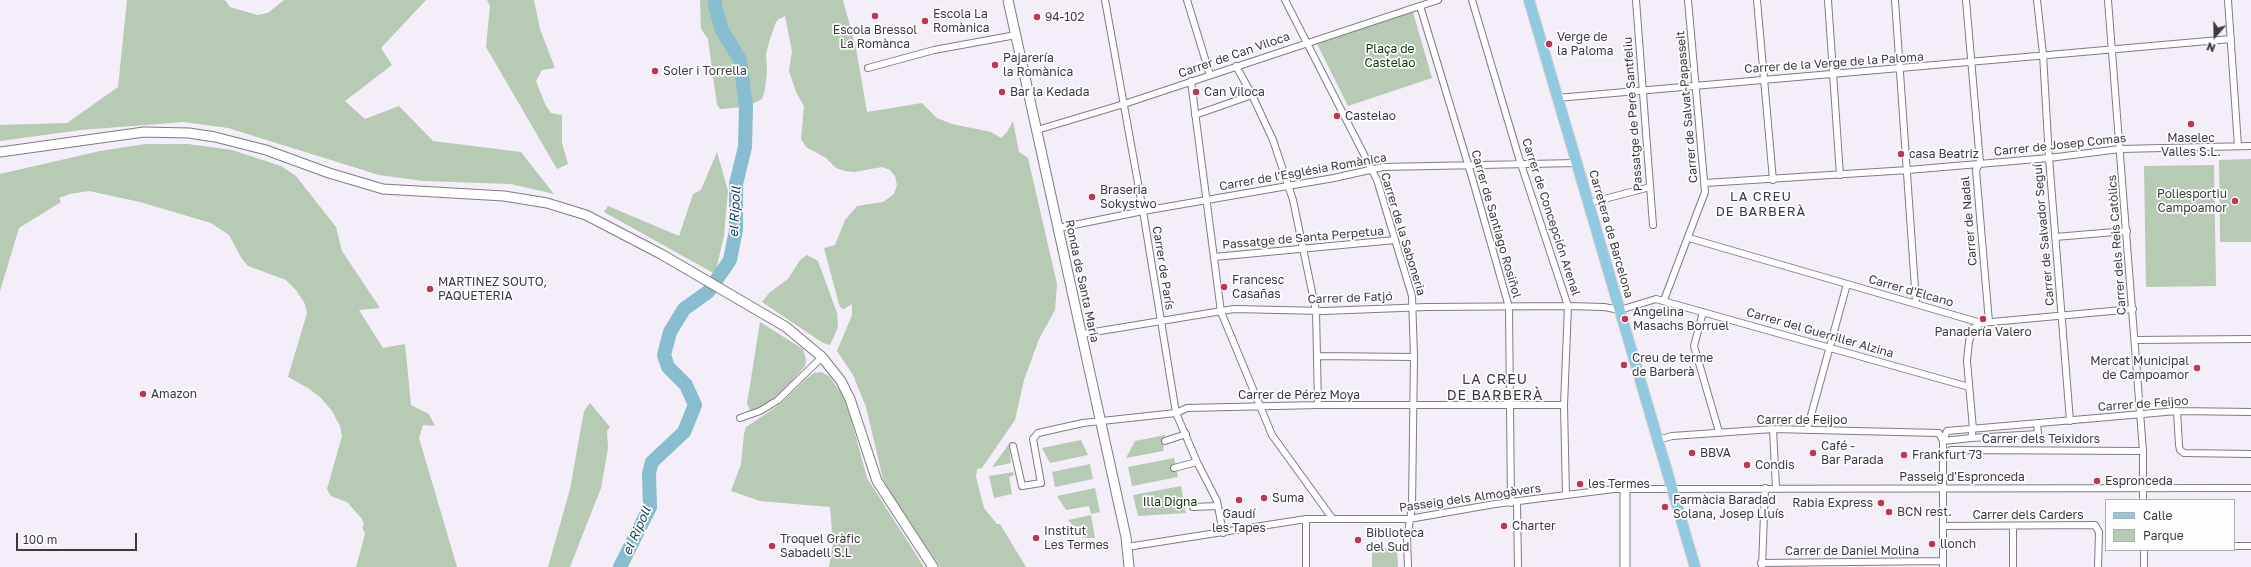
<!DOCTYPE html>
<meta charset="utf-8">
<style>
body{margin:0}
#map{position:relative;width:2251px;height:567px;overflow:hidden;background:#f3eef7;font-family:"Golos Text",sans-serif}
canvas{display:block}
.legend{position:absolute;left:2105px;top:499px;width:130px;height:52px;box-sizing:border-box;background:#fefdff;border:1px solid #b0afb1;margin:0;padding:5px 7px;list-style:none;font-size:12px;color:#3b393c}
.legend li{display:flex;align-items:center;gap:8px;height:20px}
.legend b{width:20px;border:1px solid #b0afb1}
.north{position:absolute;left:2195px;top:16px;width:40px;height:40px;-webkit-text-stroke:3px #fefdff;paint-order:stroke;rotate:200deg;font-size:11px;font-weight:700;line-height:16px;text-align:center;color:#3b393c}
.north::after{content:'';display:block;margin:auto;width:14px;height:18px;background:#3b393c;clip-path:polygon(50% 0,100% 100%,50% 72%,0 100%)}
.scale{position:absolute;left:16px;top:533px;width:121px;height:18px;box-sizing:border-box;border:2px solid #3b393c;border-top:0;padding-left:5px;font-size:12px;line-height:14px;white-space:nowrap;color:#3b393c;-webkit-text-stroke:3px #fefdff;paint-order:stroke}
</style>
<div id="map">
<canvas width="2251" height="567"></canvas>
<ul class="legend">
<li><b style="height:5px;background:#90cae0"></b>Calle</li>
<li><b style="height:11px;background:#b7cab3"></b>Parque</li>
</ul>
<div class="north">N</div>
<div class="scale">100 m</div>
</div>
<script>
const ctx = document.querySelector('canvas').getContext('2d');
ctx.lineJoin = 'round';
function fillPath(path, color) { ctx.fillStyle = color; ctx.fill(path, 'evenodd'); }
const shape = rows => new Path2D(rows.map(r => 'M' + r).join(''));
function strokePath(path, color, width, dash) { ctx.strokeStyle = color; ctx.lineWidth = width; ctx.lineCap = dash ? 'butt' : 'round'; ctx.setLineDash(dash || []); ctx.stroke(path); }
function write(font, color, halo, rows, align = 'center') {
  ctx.font = font + ' "Golos Text",sans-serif'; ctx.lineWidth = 3.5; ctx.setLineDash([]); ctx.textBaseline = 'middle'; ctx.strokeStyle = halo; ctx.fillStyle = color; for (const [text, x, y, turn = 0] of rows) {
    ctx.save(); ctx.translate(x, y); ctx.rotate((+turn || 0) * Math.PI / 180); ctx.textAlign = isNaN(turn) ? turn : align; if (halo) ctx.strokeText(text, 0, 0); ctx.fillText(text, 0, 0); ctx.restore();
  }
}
fillPath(shape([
 [127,0,225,0,230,7,257,15,268,13,284,0,426,0,381,48,392,65,345,101,365,119,399,106,433,141,521,152,554,194,511,184,423,181,379,175,228,128,184,122,81,130,0,141,0,125,67,123,118,87],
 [487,0,534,0,540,29,555,68,542,70,536,81,545,104,551,113,562,115,562,143,568,164,557,169,486,47,490,6],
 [700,0,843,0,856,48,867,112,922,103,937,118,952,124,991,132,1001,138,1007,132,1013,121,1019,152,1028,158,1057,284,1055,310,1039,339,1024,380,1015,420,982,468,977,469,976,477,984,508,997,524,1000,524,1026,567,940,567,890,493,883,479,866,407,853,375,837,351,852,315,852,304,844,309,841,308,839,304,824,248,835,245,845,220,857,206,883,202,894,194,897,185,895,176,890,170,882,167,854,172,845,171,836,168,826,158,806,147,801,139,804,106,796,92,789,71,792,51,785,16,779,19,776,22,770,39,766,54,767,71,765,90,762,99,746,107,720,109,717,105,708,39,701,29],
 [1413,12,1432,78,1348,106,1317,44],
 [145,144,188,144,232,150,281,166,296,176,336,227,342,251,380,308,359,310,383,348,405,344,411,405,429,414,435,426,423,425,419,438,457,567,356,567,365,534,362,527,364,525,362,519,347,502,331,496,327,489,342,436,340,426,332,411,321,398,308,388,288,377,307,313,305,304,296,290,286,280,248,266,242,259,229,235,211,223,140,202,89,191,70,194,59,198,61,202,19,228,0,291,0,174,100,151],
 [717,152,728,191,724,236,715,274,604,212,608,206,679,236,693,194,701,190],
 [2251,159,2251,242,2220,242,2219,160],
 [2214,165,2216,286,2146,287,2144,166],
 [807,255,818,261,837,313,838,327,830,345,823,343,762,302,769,293,788,279,800,260],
 [760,322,803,349,806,360,805,366,783,391,752,413,747,404],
 [821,372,829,376,842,394,850,415,867,478,924,567,829,567,833,543,830,507,760,501,731,491,741,464,744,434,746,427,779,405,806,379,814,373],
 [590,403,610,427,607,431,608,448,601,488,570,567,548,567,570,489,584,411],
 [1165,435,1163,451,1126,458,1135,441],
 [1081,440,1088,455,1050,463,1042,448],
 [1009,444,1011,463,992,467],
 [1174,458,1178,477,1132,486,1128,467],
 [1090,464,1093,479,1055,487,1052,472],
 [1013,472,1014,475,1009,477,1012,494,994,498,989,476],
 [1181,486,1186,513,1138,516,1133,495],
 [1095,488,1100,512,1091,514,1089,506,1066,510,1057,496],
 [1091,515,1095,538,1084,538,1068,520],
 [1372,548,1397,548,1398,567,1372,567]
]), '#b7cab3');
strokePath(shape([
 [620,567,650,507,649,473,652,462,684,432,695,405,686,385,668,367,664,355,670,332,684,309,708,292,730,260,736,230,736,184,745,147,746,107,740,60,722,30,715,6,715,0]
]), '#87bdce', 14);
const street = shape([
 [1105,0,1143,211,1176,413,1197,462,1217,501,1223,533],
 [1187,0,1210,75],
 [1285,0,1377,180,1412,296,1414,357,1412,506,1407,539,1408,567],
 [1472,0,1519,158,1568,306,1564,405,1566,495],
 [1636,0,1653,225],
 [1757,0,1773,180],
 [1828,0,1840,175],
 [1895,0,1916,303],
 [1966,0,1980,163,1976,170,1989,322],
 [2037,0,2043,54,2049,158,2070,421],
 [2108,0,2143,451,2143,500],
 [2228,0,2238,146],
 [1420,6,1471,174,1509,307,1511,503],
 [1236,66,1252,95,1273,140,1293,200,1316,311,1318,405],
 [868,68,934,50,1016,35],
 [1191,81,1221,312,1272,435,1332,518],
 [1557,98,2231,39],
 [1195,115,1252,95],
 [1037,130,1124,104,1438,0],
 [1705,183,1908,170,2049,158,2120,149,2251,146],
 [1589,203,1650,187],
 [1059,228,1143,211,1334,178,1383,167,1577,163],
 [2055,237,2127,231],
 [1689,238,1981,323,2133,309],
 [1214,257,1395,240],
 [1664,300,1705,192,1688,0],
 [1703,312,1694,346,1719,432],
 [1082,334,1234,309,1323,311,1427,307,1568,306,1604,307,1620,310,1656,299,1969,387],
 [2135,340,2251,339],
 [1317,356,1414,357],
 [2177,411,2179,445,2180,450,2184,453,2251,454],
 [740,418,760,411,778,400,822,357],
 [1773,429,1776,488],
 [1807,430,1847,284],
 [1971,438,2038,434,2037,423],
 [1658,440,1672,436,1773,429,1939,433,1943,441],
 [1165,441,1186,434],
 [1943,441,1971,438,1973,429,1967,361,1969,342,1972,329,1981,323],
 [1013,446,1022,486,1041,483,1033,439,1038,433,1083,423,1176,413,1187,408,1318,405,1564,405],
 [1943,459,1951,450,2143,451],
 [1174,468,1197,462],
 [1517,502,1518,567],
 [1193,507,1218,506],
 [1943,526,2095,525,2099,532,2098,567],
 [2234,546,2251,546],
 [1127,547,1306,519,1409,519,1495,504,1614,489,2251,488],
 [2144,550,2144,567],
 [1761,563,1943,561],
 [1306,567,1306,519],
 [1762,567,1765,488],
 [1943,567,1943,441,1947,431,2177,411,2251,412],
 [2013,567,2013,526]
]);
const secondary = shape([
 [1008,0,1126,537,1129,567],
 [0,152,144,132,189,133,215,137,266,150,329,173,383,189,504,196,547,203,586,215,661,254,786,327,822,357,841,381,850,399,877,481,933,567],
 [1625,567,1625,489]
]);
const primary = shape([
 [1529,0,1695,567]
]);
strokePath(street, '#807b83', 8);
strokePath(secondary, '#807b83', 11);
strokePath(primary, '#d0cfd0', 12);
strokePath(street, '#fff', 6);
strokePath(secondary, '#fff', 9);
strokePath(primary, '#90cae0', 10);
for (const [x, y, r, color] of [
 [875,16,4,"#c4344f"],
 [1037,17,4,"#c4344f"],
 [925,21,4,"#c4344f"],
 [1549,44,4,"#c4344f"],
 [995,65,4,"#c4344f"],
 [655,71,4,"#c4344f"],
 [1002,92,4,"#c4344f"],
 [1196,92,4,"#c4344f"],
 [1337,116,4,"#c4344f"],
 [2191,124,4,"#c4344f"],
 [1901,154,4,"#c4344f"],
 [1092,197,4,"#c4344f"],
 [2235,201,4,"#c4344f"],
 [1224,287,4,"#c4344f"],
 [430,289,4,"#c4344f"],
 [1625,319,4,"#c4344f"],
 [1983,319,4,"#c4344f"],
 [1624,365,4,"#c4344f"],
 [2197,368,4,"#c4344f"],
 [143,394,4,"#c4344f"],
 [1692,453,4,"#c4344f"],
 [1813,453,4,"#c4344f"],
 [1904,455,4,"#c4344f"],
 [1747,465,4,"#c4344f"],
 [2097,481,4,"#c4344f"],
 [1580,484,4,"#c4344f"],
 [1264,498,4,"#c4344f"],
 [1239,500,4,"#c4344f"],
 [1881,503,4,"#c4344f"],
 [1665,507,4,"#c4344f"],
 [1889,512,4,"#c4344f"],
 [1504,526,4,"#c4344f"],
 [1036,538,4,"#c4344f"],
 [1358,540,4,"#c4344f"],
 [1932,544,4,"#c4344f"],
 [772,546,4,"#c4344f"]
]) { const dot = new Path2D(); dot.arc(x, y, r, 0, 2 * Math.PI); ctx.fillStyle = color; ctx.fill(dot); strokePath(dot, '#fefdff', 1.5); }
write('12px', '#3b393c', '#fefdff', [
 ["Escola La",933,14],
 ["Romànica",933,28],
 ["94-102",1045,17],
 ["Escola Bressol",875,30,"center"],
 ["La Romànca",875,44,"center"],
 ["Verge de",1557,37],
 ["la Paloma",1557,51],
 ["Pajarería",1003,58],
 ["la Romànica",1003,72],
 ["Soler i Torrella",663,71],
 ["Bar la Kedada",1010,92],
 ["Can Viloca",1204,92],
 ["Castelao",1345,116],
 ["Maselec",2191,138,"center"],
 ["Valles S.L.",2191,152,"center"],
 ["casa Beatriz",1909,154],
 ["Braseria",1100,190],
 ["Sokystwo",1100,204],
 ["Poliesportiu",2227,194,"right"],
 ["Campoamor",2227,208,"right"],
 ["Francesc",1232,280],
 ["Casañas",1232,294],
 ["MARTINEZ SOUTO,",438,282],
 ["PAQUETERIA",438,296],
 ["Angelina",1633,312],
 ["Masachs Borruel",1633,326],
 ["Panadería Valero",1983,332,"center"],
 ["Creu de terme",1632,358],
 ["de Barberà",1632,372],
 ["Mercat Municipal",2189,361,"right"],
 ["de Campoamor",2189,375,"right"],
 ["Amazon",151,394],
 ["Café -",1821,446],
 ["Bar Parada",1821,460],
 ["BBVA",1700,453],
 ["Frankfurt 73",1912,455],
 ["Condis",1755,465],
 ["Espronceda",2105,481],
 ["les Termes",1588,484],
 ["Suma",1272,498],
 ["Farmàcia Baradad",1673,500],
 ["Solana, Josep Lluís",1673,514],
 ["Rabia Express",1873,503,"right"],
 ["BCN rest.",1897,512],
 ["Gaudí",1239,514,"center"],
 ["les Tapes",1239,528,"center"],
 ["Charter",1512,526],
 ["Institut",1044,531],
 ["Les Termes",1044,545],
 ["Biblioteca",1366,533],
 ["del Sud",1366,547],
 ["Troquel Gràfic",780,539],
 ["Sabadell S.L",780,553],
 ["llonch",1940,544]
], 'left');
write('12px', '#0b3602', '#fefdff', [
 ["Plaça de",1390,49],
 ["Castelao",1390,63],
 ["Illa Digna",1170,502]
]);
write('12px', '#3b393c', '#fefdff', [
 ["Carrer de Can Viloca",1234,55,-19],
 ["Carrer de la Verge de la Paloma",1834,63,-4],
 ["Carrer de Salvat-Papasseit",1687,107,-95],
 ["Passatge de Pere Santfeliu",1633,114,-94],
 ["Carrer de Josep Comas",2060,145,-6],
 ["Carrer de l'Església Romànica",1303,172,-10],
 ["Carrer de Concepción Arenal",1551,217,72],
 ["Carrer de Nadal",1969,221,-95],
 ["Carrer de Santiago Rosiñol",1496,224,74],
 ["Carrer de la Saboneria",1403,234,73],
 ["Carretera de Barcelona",1611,234,74],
 ["Carrer de Salvador Seguí",2044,235,-95],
 ["Passatge de Santa Perpetua",1303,238,-5],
 ["Carrer dels Reis Catòlics",2117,245,-94],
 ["Carrer de París",1163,268,81],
 ["Ronda de Santa Maria",1082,281,78],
 ["Carrer d'Elcano",1911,291,16],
 ["Carrer de Fatjó",1350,298,-2],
 ["Carrer del Guerriller Alzina",1820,333,16],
 ["Carrer de Pérez Moya",1299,395],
 ["Carrer de Feijoo",2143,404,-4],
 ["Carrer de Feijoo",1802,420],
 ["Carrer dels Teixidors",2041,439],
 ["Passeig d'Espronceda",1962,477],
 ["Passeig dels Almogàvers",1470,498,-8],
 ["Carrer dels Carders",2028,515],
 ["Carrer de Daniel Molina",1852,551]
]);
ctx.letterSpacing = '1px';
write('13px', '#3b393c', '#fefdff', [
 ["LA CREU",1761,197],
 ["DE BARBERÀ",1761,212]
]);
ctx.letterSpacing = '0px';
write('italic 13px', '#154452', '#fefdff', [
 ["el Ripoll",735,212,-87],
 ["el Ripoll",637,531,-66]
]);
ctx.letterSpacing = '1px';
write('14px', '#3b393c', '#fefdff', [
 ["LA CREU",1495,380],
 ["DE BARBERÀ",1495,396]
]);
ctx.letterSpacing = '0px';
</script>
